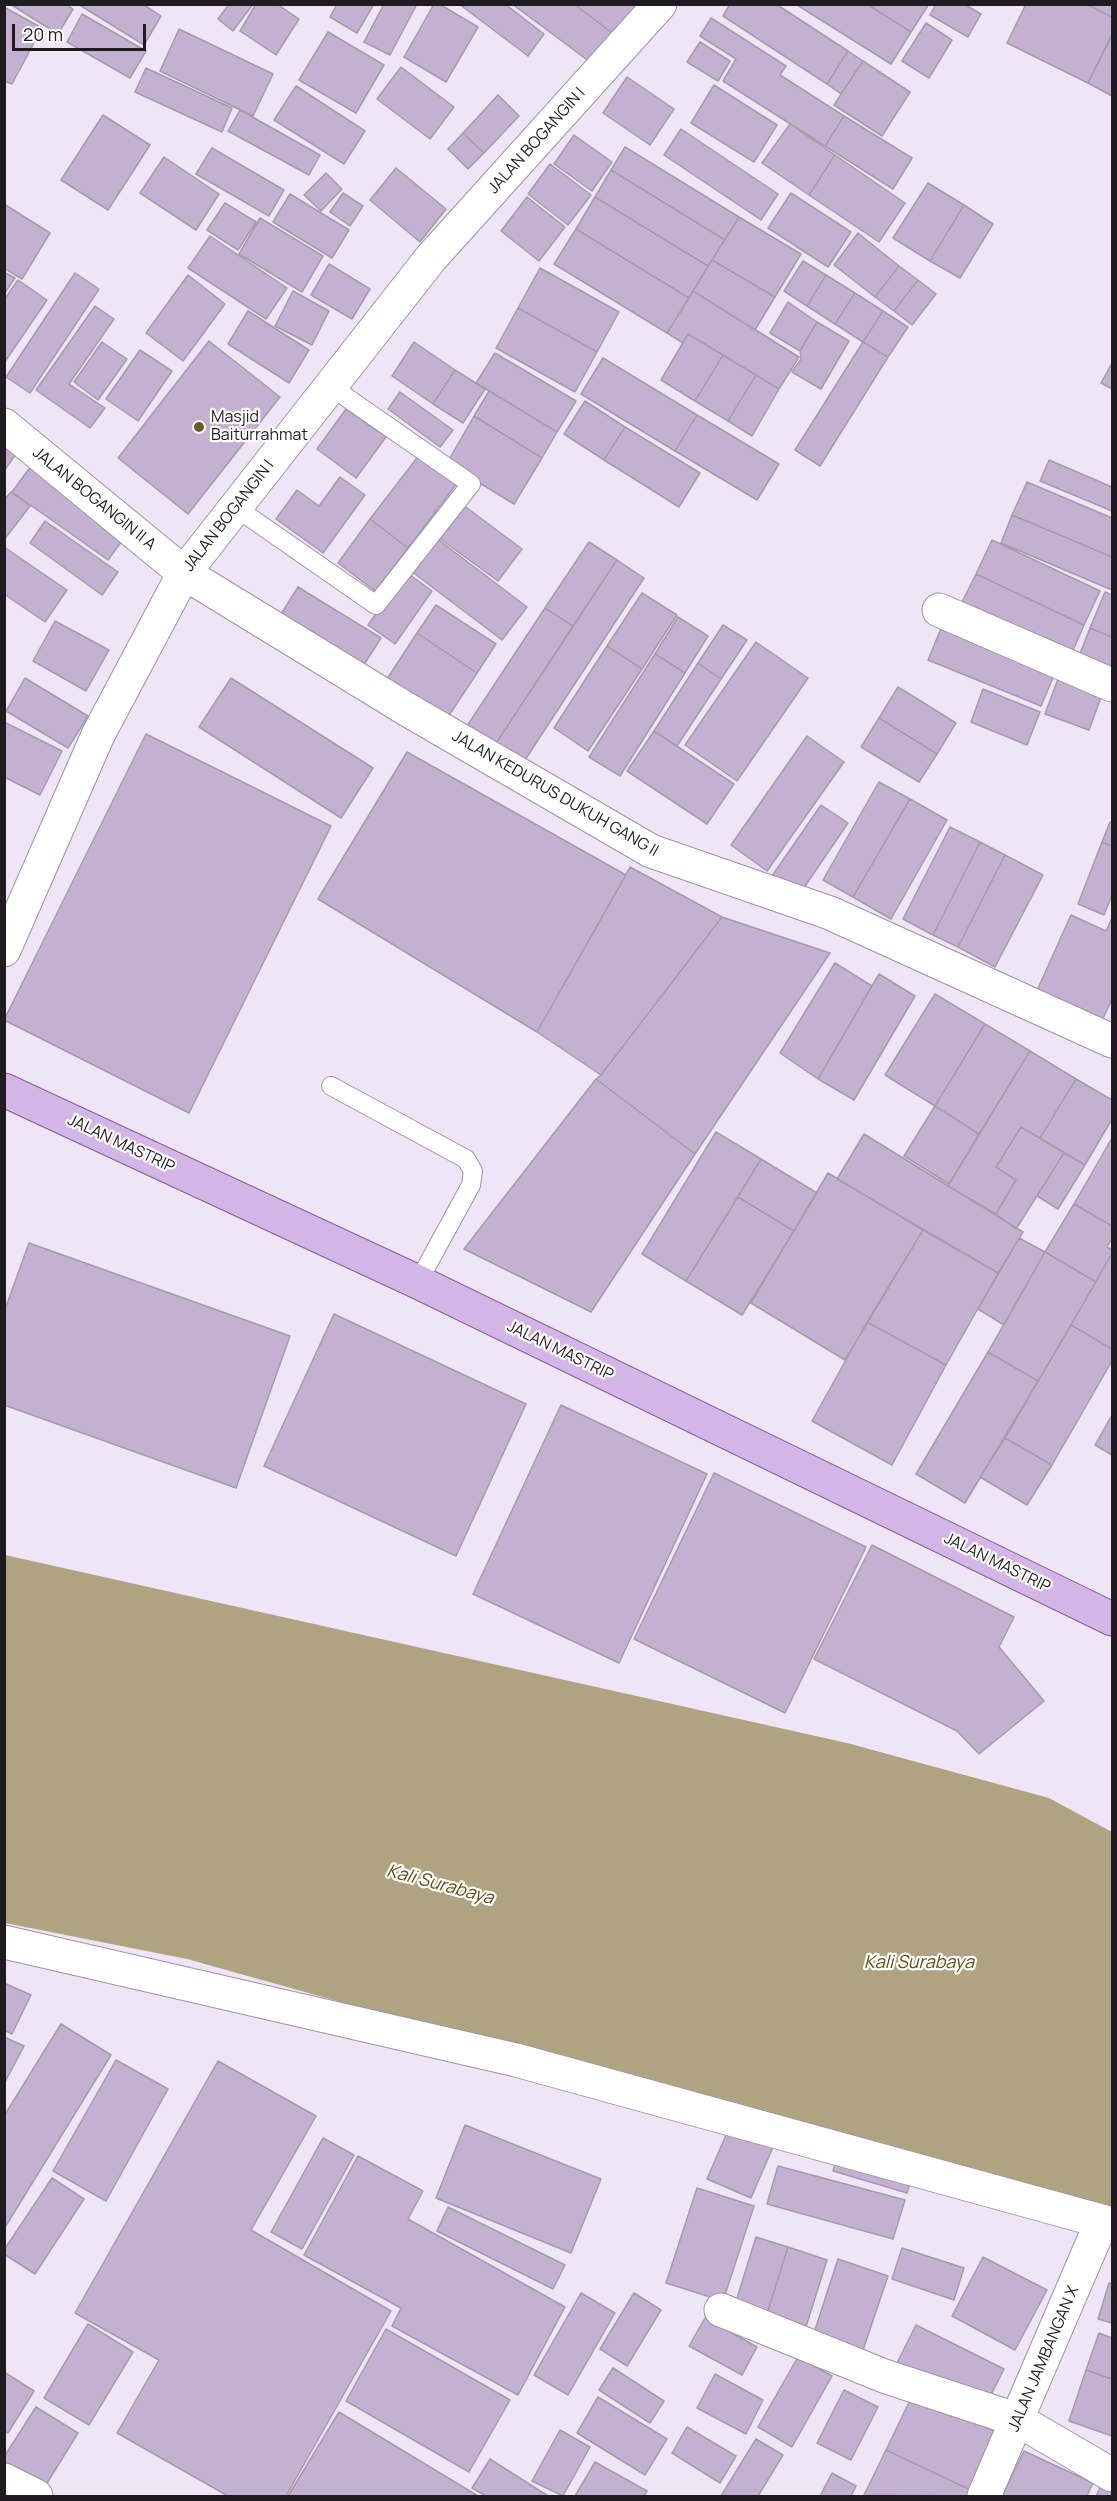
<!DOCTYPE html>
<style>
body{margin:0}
#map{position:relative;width:1117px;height:2501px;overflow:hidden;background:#f0e5f7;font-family:Manrope,sans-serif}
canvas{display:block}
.frame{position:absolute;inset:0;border:6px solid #1f1b21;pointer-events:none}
.scale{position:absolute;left:12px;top:24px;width:134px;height:27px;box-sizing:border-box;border:3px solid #1f1b21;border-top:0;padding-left:8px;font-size:18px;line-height:21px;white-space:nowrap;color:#1f1b21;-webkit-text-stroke:4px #fff;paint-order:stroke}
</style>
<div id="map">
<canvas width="1117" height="2501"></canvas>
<div class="frame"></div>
<div class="scale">20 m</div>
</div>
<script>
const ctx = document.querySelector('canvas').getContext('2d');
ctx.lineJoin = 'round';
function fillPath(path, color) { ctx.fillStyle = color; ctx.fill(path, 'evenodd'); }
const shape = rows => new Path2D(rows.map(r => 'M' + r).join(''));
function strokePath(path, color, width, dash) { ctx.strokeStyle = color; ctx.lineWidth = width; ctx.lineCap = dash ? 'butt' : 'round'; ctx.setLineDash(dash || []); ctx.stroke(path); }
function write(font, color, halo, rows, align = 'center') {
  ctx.font = font + ' Manrope,sans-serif'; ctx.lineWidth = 4.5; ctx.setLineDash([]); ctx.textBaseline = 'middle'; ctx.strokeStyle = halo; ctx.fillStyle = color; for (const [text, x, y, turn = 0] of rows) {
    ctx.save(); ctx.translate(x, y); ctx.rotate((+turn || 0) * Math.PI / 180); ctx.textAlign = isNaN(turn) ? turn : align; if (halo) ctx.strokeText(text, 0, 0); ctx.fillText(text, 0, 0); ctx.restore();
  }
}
fillPath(shape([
 [5,1555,847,1743,1049,1798,1112,1832,1112,2218,187,1959,5,1923]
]), '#afa381');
const building = shape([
 [10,4,66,4,73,9,58,34,10,4],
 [78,4,143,4,161,16,144,45,78,4],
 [229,4,253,4,233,31,218,19,229,4],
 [256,4,277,4,299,19,276,55,240,31,256,4],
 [337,4,374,4,357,33,330,17,337,4],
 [384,4,417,4,390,55,364,42,384,4],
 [434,4,439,4,478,27,446,82,404,57,434,4],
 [459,4,505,4,544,34,528,56,459,4],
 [512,4,574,4,615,35,594,65,512,4],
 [574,4,633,4,636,6,615,35,574,4],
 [730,4,776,4,848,51,827,84,723,16,730,4],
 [867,4,929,4,911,32,867,4],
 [867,4,911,32,891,64,797,5,867,4],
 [936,4,964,4,981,14,968,37,930,15,936,4],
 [1026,4,1086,4,1112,17,1112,34,1088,83,1007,43,1026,4],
 [1086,4,1112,4,1112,17,1086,4],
 [4,7,42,28,12,84,4,81,4,7],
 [82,14,146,51,130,78,67,42,82,14],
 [711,18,786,66,780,75,844,116,825,146,723,81,736,59,700,36,711,18],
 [926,23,952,40,929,78,902,61,926,23],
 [179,29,273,74,253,116,160,71,179,29],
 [328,32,384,65,356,113,299,80,328,32],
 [1112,36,1112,96,1088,83,1112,36],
 [700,42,730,61,718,81,687,62,700,42],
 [848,51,863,61,841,94,827,84,848,51],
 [863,61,910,92,882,136,834,105,863,61],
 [401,67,454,107,430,139,377,99,401,67],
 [146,68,232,108,222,132,135,92,146,68],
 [627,77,674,109,650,145,603,113,627,77],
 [714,85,777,125,754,162,691,123,714,85],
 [296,86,365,131,344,164,274,120,296,86],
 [498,95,519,116,484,153,463,133,498,95],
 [240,110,320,155,309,175,228,131,240,110],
 [103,115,150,145,108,210,61,180,103,115],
 [844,116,912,158,893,189,825,146,844,116],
 [790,124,835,155,809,195,762,163,790,124],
 [681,129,778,194,761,220,664,155,681,129],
 [463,133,484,153,468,169,448,149,463,133],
 [574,135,612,162,592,191,554,164,574,135],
 [625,147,739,217,725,240,611,170,625,147],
 [212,148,284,190,269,216,196,174,212,148],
 [835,155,905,203,879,242,809,195,835,155],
 [164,157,219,194,196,230,140,193,164,157],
 [550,164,591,195,568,225,528,194,550,164],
 [396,168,446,209,420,242,370,200,396,168],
 [611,170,725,240,708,266,595,197,611,170],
 [326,173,342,189,321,211,304,195,326,173],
 [928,183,964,205,930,261,893,238,928,183],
 [343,193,363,206,350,226,330,212,343,193],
 [791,193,851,232,828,267,768,228,791,193],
 [290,194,349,230,332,258,273,222,290,194],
 [527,197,565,227,539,261,501,231,527,197],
 [595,197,708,266,689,298,576,229,595,197],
 [225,203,256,222,238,250,207,230,225,203],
 [4,204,50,233,22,279,4,268,4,204],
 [964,205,993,224,960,278,930,261,964,205],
 [739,217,801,254,775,297,712,260,739,217],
 [260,218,323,256,302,292,239,254,260,218],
 [576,229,689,298,667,333,554,264,576,229],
 [858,233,899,266,875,297,834,265,858,233],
 [210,236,287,288,266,319,188,268,210,236],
 [712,260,775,297,755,330,693,291,712,260],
 [803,261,826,275,807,306,784,291,803,261],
 [329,264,370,289,352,319,311,295,329,264],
 [899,266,918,280,894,311,875,297,899,266],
 [540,268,619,312,597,352,518,308,540,268],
 [4,272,15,278,4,294,4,272],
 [75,273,99,289,30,393,6,377,75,273],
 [188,275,225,304,183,361,146,333,188,275],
 [826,275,855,293,835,324,807,306,826,275],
 [18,280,47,300,4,363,4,300,18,280],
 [918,280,936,294,912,325,894,311,918,280],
 [293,291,329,311,312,345,275,326,293,291],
 [693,291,799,357,779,389,688,334,683,343,667,333,693,291],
 [855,293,883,311,863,342,835,324,855,293],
 [788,302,817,322,800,351,770,333,788,302],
 [95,306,114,319,69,384,105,408,90,428,36,390,95,306],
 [518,308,597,352,575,392,496,348,518,308],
 [248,311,309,350,289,383,228,344,248,311],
 [883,311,908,327,888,357,863,342,883,311],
 [817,322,849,341,821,389,792,372,801,359,800,351,817,322],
 [688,334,723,355,695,401,661,380,688,334],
 [209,341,280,397,188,514,118,458,209,341],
 [102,342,127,359,98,400,74,382,102,342],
 [414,342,455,370,433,404,392,376,414,342],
 [863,342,888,357,820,466,795,450,863,342],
 [140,350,172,371,138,421,106,399,140,350],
 [495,353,576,401,557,432,476,383,495,353],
 [723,355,756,375,728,421,695,401,723,355],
 [603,358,697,415,675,451,581,394,603,358],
 [1112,363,1112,389,1101,383,1112,363],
 [455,370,485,389,463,423,433,404,455,370],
 [756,375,779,389,752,436,728,421,756,375],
 [489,391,557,432,542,458,474,416,489,391],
 [400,392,453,430,440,447,388,409,400,392],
 [585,401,625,427,604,460,564,434,585,401],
 [346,409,386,437,356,478,317,449,346,409],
 [697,415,779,464,757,500,675,451,697,415],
 [474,416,542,458,514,504,447,463,474,416],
 [625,427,700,473,679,507,604,460,625,427],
 [4,435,21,447,4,471,4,435],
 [420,454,458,482,408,548,370,519,420,454],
 [1049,460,1112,487,1112,511,1040,481,1049,460],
 [34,462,130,530,108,560,12,492,34,462],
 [340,477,365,495,323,553,276,519,297,490,319,506,340,477],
 [1027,482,1112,518,1112,557,1012,515,1027,482],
 [11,492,30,506,4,540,4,500,11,492],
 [463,505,522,549,498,581,439,538,463,505],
 [1012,515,1112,557,1112,590,1001,543,1012,515],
 [370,519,408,548,375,591,338,563,370,519],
 [45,521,118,572,102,595,30,543,45,521],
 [436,538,527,607,502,640,411,571,436,538],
 [992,540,1100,591,1084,625,976,574,992,540],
 [589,542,617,560,573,626,545,608,589,542],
 [4,547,67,590,45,622,4,594,4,547],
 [617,560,644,578,523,763,495,745,617,560],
 [406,572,432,591,395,644,368,625,406,572],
 [976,574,1084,625,1071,655,961,604,976,574],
 [298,587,381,638,358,674,276,622,298,587],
 [1105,592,1112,595,1112,637,1090,628,1105,592],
 [642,593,677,615,642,669,607,646,642,593],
 [436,605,496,644,477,673,417,633,436,605],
 [545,608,573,626,495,745,467,726,545,608],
 [678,617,708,636,685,673,655,654,678,617],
 [945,619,1058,666,1041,706,928,660,945,619],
 [55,621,109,650,86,691,33,661,55,621],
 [723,625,747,640,721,679,698,663,723,625],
 [1090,628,1112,637,1112,674,1078,659,1090,628],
 [417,633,477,673,446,720,387,679,417,633],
 [756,642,808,678,737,781,685,745,756,642],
 [607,646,642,669,588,751,554,728,607,646],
 [655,654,685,673,620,776,589,757,655,654],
 [698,663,721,679,677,746,654,731,698,663],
 [1062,668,1106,684,1089,730,1045,714,1062,668],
 [25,678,88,716,68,748,6,711,25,678],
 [231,678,373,768,341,818,199,727,231,678],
 [898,687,956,723,937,754,879,718,898,687],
 [983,689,1040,712,1027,745,971,722,983,689],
 [879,718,937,754,919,782,861,747,879,718],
 [4,722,62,751,40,795,4,777,4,722],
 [654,731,734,784,707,824,627,771,654,731],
 [146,734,331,826,189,1113,4,1020,146,734],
 [807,736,844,762,767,871,731,845,807,736],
 [407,752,626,875,537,1032,318,899,407,752],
 [879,782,910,799,853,897,823,880,879,782],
 [910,799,947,820,891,919,853,897,910,799],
 [821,805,848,823,799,895,772,876,821,805],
 [1110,822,1112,823,1112,846,1102,842,1110,822],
 [950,827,980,842,933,935,903,919,950,827],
 [980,842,1005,855,958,947,933,935,980,842],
 [1102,842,1112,846,1112,895,1104,915,1078,904,1102,842],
 [1005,855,1043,875,995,967,958,947,1005,855],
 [630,867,722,917,601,1075,537,1032,630,867],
 [1071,915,1106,931,1112,918,1112,999,1100,1025,1035,995,1071,915],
 [722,917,830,953,695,1154,596,1079,601,1075,722,917],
 [835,963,872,986,818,1079,780,1053,835,963],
 [879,974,915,996,854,1100,818,1079,879,974],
 [935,994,985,1024,935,1106,885,1075,935,994],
 [985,1024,1030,1051,979,1134,935,1106,985,1024],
 [1030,1051,1076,1079,1040,1138,1021,1127,996,1167,1016,1180,996,1214,948,1186,1030,1051],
 [596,1079,695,1154,591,1312,464,1249,596,1079],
 [1076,1079,1112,1100,1112,1119,1085,1165,1040,1138,1076,1079],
 [935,1106,979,1134,949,1184,904,1156,935,1106],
 [1021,1127,1064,1153,1016,1229,996,1214,1016,1180,996,1167,1021,1127],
 [716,1132,761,1159,686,1281,642,1254,716,1132],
 [864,1134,1023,1232,998,1273,837,1179,864,1134],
 [1112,1138,1112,1226,1074,1204,1112,1138],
 [1064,1153,1085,1165,1058,1209,1037,1196,1064,1153],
 [761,1159,817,1193,794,1231,738,1197,761,1159],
 [828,1173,923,1230,845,1360,751,1303,828,1173],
 [738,1197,794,1231,742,1315,686,1281,738,1197],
 [1074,1204,1112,1226,1112,1238,1107,1247,1112,1250,1112,1253,1096,1282,1045,1252,1074,1204],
 [923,1230,998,1273,946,1365,867,1322,923,1230],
 [1019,1238,1045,1252,1004,1325,978,1309,1019,1238],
 [29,1243,290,1336,236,1488,4,1405,4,1312,29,1243],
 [1045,1252,1096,1282,1038,1381,988,1352,1045,1252],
 [1112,1253,1112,1349,1071,1325,1112,1253],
 [334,1314,526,1404,456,1556,264,1466,334,1314],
 [867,1322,946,1365,892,1465,812,1421,867,1322],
 [1071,1325,1112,1349,1112,1361,1052,1465,1005,1438,1071,1325],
 [988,1352,1038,1381,965,1503,916,1474,988,1352],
 [561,1405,707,1474,619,1663,473,1594,561,1405],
 [1112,1415,1112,1455,1095,1445,1112,1415],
 [1005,1438,1052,1465,1027,1505,980,1477,1005,1438],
 [714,1473,866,1547,785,1713,634,1639,714,1473],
 [872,1545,1014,1617,999,1647,1044,1701,979,1754,957,1731,814,1659,872,1545],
 [4,1983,31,1995,12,2034,4,2030,4,1983],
 [61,2024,111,2055,4,2229,4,2116,61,2024],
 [4,2037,24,2046,4,2084,4,2037],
 [116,2060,168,2089,106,2201,53,2171,116,2060],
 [218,2061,316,2116,251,2230,391,2311,286,2496,228,2496,117,2433,159,2360,75,2313,218,2061],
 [732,2121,776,2140,751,2198,707,2179,732,2121],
 [465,2125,601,2179,571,2253,436,2198,465,2125],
 [323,2138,354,2155,302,2249,271,2232,323,2138],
 [839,2151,913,2173,907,2193,833,2171,839,2151],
 [358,2156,423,2191,408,2219,565,2307,518,2395,392,2326,401,2308,304,2255,358,2156],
 [778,2166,905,2200,893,2239,767,2204,778,2166],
 [52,2178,84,2199,35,2274,4,2254,4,2250,52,2178],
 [697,2188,754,2206,723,2301,666,2283,697,2188],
 [448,2207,565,2265,553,2289,437,2231,448,2207],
 [756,2237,788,2247,766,2317,734,2308,756,2237],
 [788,2247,827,2260,805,2330,766,2317,788,2247],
 [902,2248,964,2268,954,2300,892,2279,902,2248],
 [983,2257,1047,2290,1015,2350,952,2316,983,2257],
 [838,2259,888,2276,861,2356,812,2339,838,2259],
 [1109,2283,1112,2284,1112,2323,1098,2319,1109,2283],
 [581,2293,615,2313,568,2395,534,2375,581,2293],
 [634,2293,661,2310,627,2366,600,2349,634,2293],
 [705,2318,757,2347,742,2375,689,2346,705,2318],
 [88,2324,133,2352,89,2425,44,2398,88,2324],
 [916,2325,1004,2369,985,2407,897,2363,916,2325],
 [386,2329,510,2400,469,2472,346,2401,386,2329],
 [1099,2333,1112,2338,1112,2379,1086,2370,1099,2333],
 [798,2357,832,2376,792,2447,758,2427,798,2357],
 [613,2368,664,2401,650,2423,599,2390,613,2368],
 [1086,2370,1112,2379,1112,2436,1069,2421,1086,2370],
 [4,2372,34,2391,8,2433,4,2431,4,2372],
 [715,2374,763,2400,746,2434,697,2408,715,2374],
 [844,2390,878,2407,851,2460,817,2443,844,2390],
 [914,2392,1004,2436,977,2493,886,2450,914,2392],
 [598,2397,667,2439,645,2475,577,2433,598,2397],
 [36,2407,78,2433,44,2488,4,2462,4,2457,36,2407],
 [339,2412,478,2496,288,2496,339,2412],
 [687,2427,736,2456,720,2483,672,2453,687,2427],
 [560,2430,590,2447,563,2496,532,2481,560,2430],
 [756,2439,783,2455,758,2496,721,2496,756,2439],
 [886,2450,977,2493,976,2496,864,2495,886,2450],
 [1024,2451,1093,2483,1087,2496,1002,2496,1024,2451],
 [490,2459,548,2496,486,2496,472,2488,490,2459],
 [595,2462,647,2491,644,2496,575,2496,595,2462],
 [832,2473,856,2486,851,2496,820,2496,832,2473],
 [1103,2482,1112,2487,1112,2496,1096,2496,1103,2482]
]);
fillPath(building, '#c4b1d1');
strokePath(building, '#a49bab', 1.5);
const service = shape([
 [235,507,376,605,471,484,330,386],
 [331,1086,466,1159,473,1171,471,1185,418,1282]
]);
const minor = shape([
 [4,425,184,573,408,710,651,851,830,913,1112,1041],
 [939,610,1112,685],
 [4,950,98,735,184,573,431,258,660,4],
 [4,1942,516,2060,1112,2224],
 [721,2310,884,2376,1018,2420,1112,2475],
 [984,2496,1102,2221]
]);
const secondary = shape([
 [4,2480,36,2496]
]);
const primary = shape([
 [4,1090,418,1282,1112,1619]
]);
strokePath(service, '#9d94a4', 20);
strokePath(minor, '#9d94a4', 35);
strokePath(secondary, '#9d94a4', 35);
strokePath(primary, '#806195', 35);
strokePath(service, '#fff', 18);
strokePath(minor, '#fff', 33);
strokePath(secondary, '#fff', 33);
strokePath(primary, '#d3b6e5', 33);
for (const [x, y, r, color] of [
 [199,427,6,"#6b5b28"]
]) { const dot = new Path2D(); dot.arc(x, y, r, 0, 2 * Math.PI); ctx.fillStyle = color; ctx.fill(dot); strokePath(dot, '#fff', 2); }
write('16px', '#1f1b21', '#fff', [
 ["JALAN BOGANGIN I",537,141,-48],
 ["JALAN BOGANGIN II A",94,499,39],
 ["JALAN BOGANGIN I",229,516,-52],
 ["JALAN KEDURUS DUKUH GANG II",555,794,30],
 ["JALAN MASTRIP",121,1144,25],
 ["JALAN MASTRIP",560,1351,26],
 ["JALAN MASTRIP",997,1563,26],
 ["JALAN JAMBANGAN X",1044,2359,-67]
]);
write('16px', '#1f1b21', '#fff', [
 ["Masjid",211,418],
 ["Baiturrahmat",211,436]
], 'left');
write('italic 18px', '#614f13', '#fff', [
 ["Kali Surabaya",440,1885,15],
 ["Kali Surabaya",919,1963]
]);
</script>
